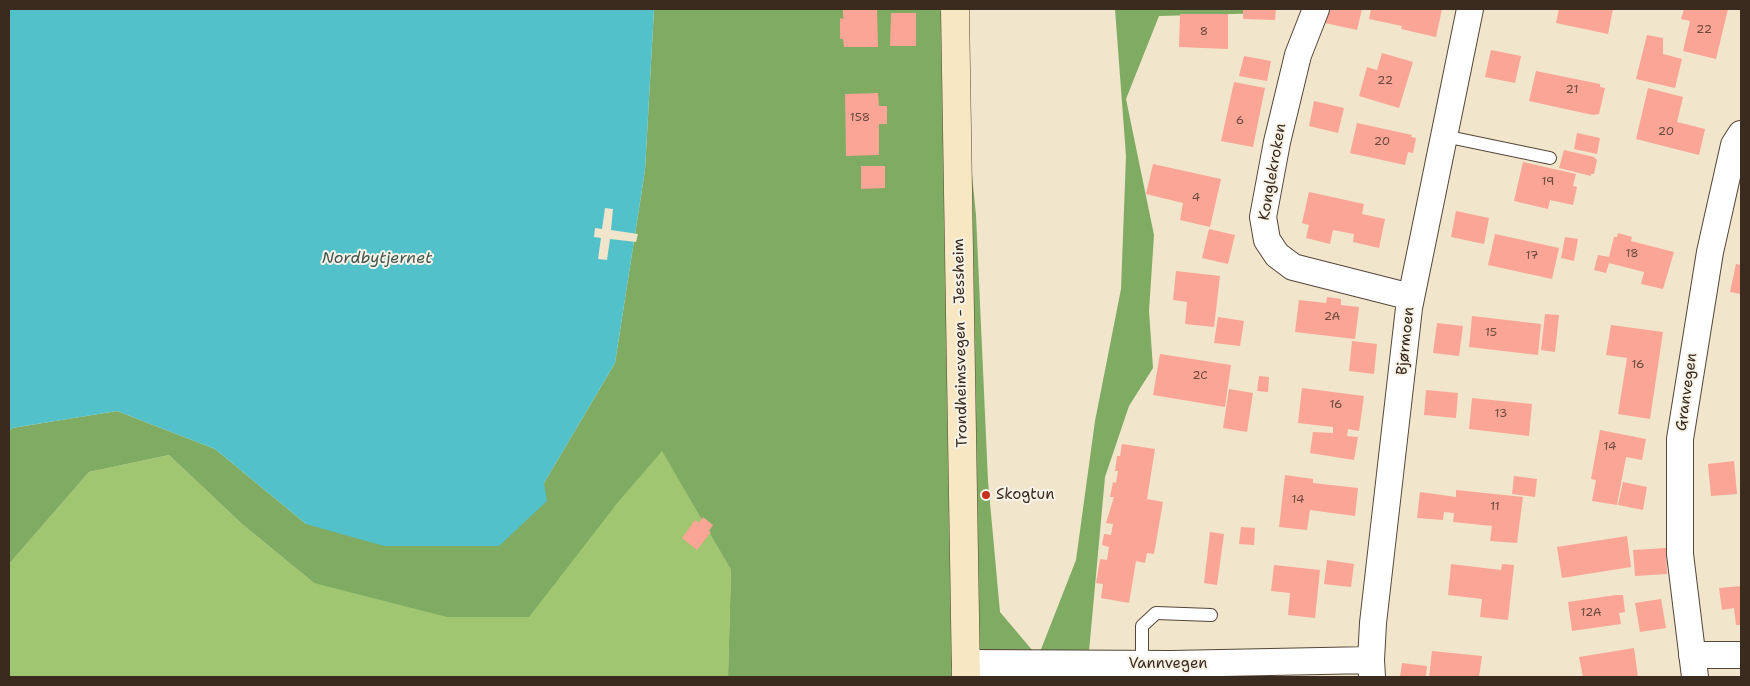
<!DOCTYPE html>
<meta charset="utf-8">
<style>
body{margin:0}
#map{position:relative;width:1750px;height:686px;overflow:hidden;background:#f1e5cc;font-family:"Shantell Sans",sans-serif}
canvas{display:block}
.frame{position:absolute;inset:0;border:10px solid #3b2a1e;pointer-events:none}
</style>
<div id="map">
<canvas width="1750" height="686"></canvas>
<div class="frame"></div>
</div>
<script>
const ctx = document.querySelector('canvas').getContext('2d');
ctx.lineJoin = 'round';
function fillPath(path, color) { ctx.fillStyle = color; ctx.fill(path, 'evenodd'); }
const shape = rows => new Path2D(rows.map(r => 'M' + r).join(''));
function strokePath(path, color, width, dash) { ctx.strokeStyle = color; ctx.lineWidth = width; ctx.lineCap = dash ? 'butt' : 'round'; ctx.setLineDash(dash || []); ctx.stroke(path); }
function write(font, color, halo, rows, align = 'center') {
  ctx.font = font + ' "Shantell Sans",sans-serif'; ctx.lineWidth = 4; ctx.setLineDash([]); ctx.textBaseline = 'middle'; ctx.strokeStyle = halo; ctx.fillStyle = color; for (const [text, x, y, turn = 0] of rows) {
    ctx.save(); ctx.translate(x, y); ctx.rotate((+turn || 0) * Math.PI / 180); ctx.textAlign = isNaN(turn) ? turn : align; if (halo) ctx.strokeText(text, 0, 0); ctx.fillText(text, 0, 0); ctx.restore();
  }
}
fillPath(shape([
 [662,450,731,570,728,677,9,677,9,564,89,472,169,455,242,524,314,583,615,506]
]), '#a0c671');
fillPath(shape([
 [654,9,940,9,963,84,976,215,988,481,1000,612,1038,657,1076,560,1095,421,1121,289,1126,156,1115,9,1275,9,1269,13,1159,16,1126,99,1154,235,1149,311,1153,368,1129,406,1105,477,1087,673,1070,677,728,677,731,570,662,451,615,506,529,617,447,617,314,583,242,524,169,455,89,472,9,564,9,432,12,428,117,411,215,449,306,524,544,483,615,363,645,170]
]), '#80ab63');
fillPath(shape([
 [9,9,654,9,645,170,615,363,544,483,547,501,499,546,384,546,306,524,215,449,117,411,12,428,9,432]
]), '#53c1c9');
fillPath(shape([
 [605,208,613,209,611,230,638,234,636,242,610,239,607,260,598,259,601,238,594,237,595,228,602,229]
]), '#f1e5cc');
fillPath(shape([
 [843,9,877,9,878,47,844,47,843,39,840,39,840,18,843,19],
 [1243,9,1276,9,1275,20,1243,19],
 [1328,9,1362,9,1357,30,1325,23],
 [1371,9,1442,9,1436,37,1401,29,1402,26,1369,19],
 [1559,9,1613,9,1608,34,1556,23],
 [1684,9,1728,9,1716,59,1683,51,1690,21,1681,19],
 [891,13,916,13,916,46,890,46],
 [1180,14,1228,14,1228,49,1179,47],
 [1647,35,1663,38,1663,54,1682,59,1675,88,1636,79],
 [1491,50,1521,56,1515,83,1485,77],
 [1382,53,1413,62,1399,108,1359,96,1367,67,1377,70],
 [1244,56,1271,61,1267,81,1239,76],
 [1536,71,1600,84,1600,87,1605,88,1599,114,1593,115,1529,101],
 [1234,82,1265,88,1253,147,1221,141],
 [1648,88,1683,97,1677,122,1705,129,1699,155,1636,139],
 [878,93,879,106,887,106,887,124,879,124,879,155,846,156,845,94],
 [1314,101,1344,108,1338,133,1309,126],
 [1357,123,1412,135,1411,137,1416,138,1413,153,1408,152,1405,165,1350,153],
 [1577,133,1600,138,1597,154,1574,149],
 [1564,150,1594,157,1597,160,1594,174,1591,174,1591,176,1559,168],
 [1523,162,1576,174,1573,186,1577,187,1573,205,1550,200,1548,209,1514,201],
 [1153,164,1221,179,1210,227,1180,220,1183,203,1146,194],
 [861,166,885,166,885,188,861,189],
 [1309,192,1364,204,1362,214,1385,219,1379,248,1353,242,1354,234,1333,230,1330,244,1306,238,1309,225,1302,223],
 [1456,211,1489,218,1484,244,1451,237],
 [1209,229,1235,235,1228,264,1202,258],
 [1618,233,1632,237,1631,241,1674,252,1663,289,1641,284,1644,272,1609,263,1606,273,1594,270,1598,255,1609,257,1614,237,1617,237],
 [1495,234,1559,248,1552,279,1488,265],
 [1565,237,1578,239,1574,261,1561,258],
 [1736,264,1741,265,1741,294,1730,292],
 [1176,271,1220,276,1214,327,1185,324,1187,302,1173,300],
 [1327,297,1341,299,1341,305,1359,307,1355,339,1295,332,1299,300,1326,303],
 [1545,314,1559,315,1555,352,1541,350],
 [1472,316,1541,324,1538,355,1469,347],
 [1218,317,1244,321,1240,346,1214,343],
 [1437,323,1463,326,1459,356,1433,353],
 [1611,325,1663,332,1650,419,1618,414,1627,358,1606,355],
 [1352,341,1377,344,1374,374,1349,371],
 [1160,354,1231,365,1225,407,1153,395],
 [1259,376,1269,377,1268,392,1257,391],
 [1302,388,1364,396,1359,431,1348,429,1347,436,1358,437,1354,460,1310,453,1313,432,1333,433,1333,427,1298,423],
 [1229,389,1253,393,1247,432,1223,428],
 [1426,390,1458,393,1456,418,1424,415],
 [1472,398,1532,404,1529,436,1469,429],
 [1600,430,1646,439,1642,460,1626,457,1617,505,1592,501,1596,480,1591,479],
 [1122,444,1155,449,1147,499,1163,502,1154,554,1147,553,1145,563,1136,561,1129,603,1101,598,1103,584,1096,583,1100,559,1107,560,1109,547,1102,545,1104,534,1111,535,1113,524,1106,523,1114,497,1110,497,1113,482,1116,483,1118,471,1115,471,1117,456,1120,456],
 [1734,461,1737,494,1711,496,1708,464],
 [1285,475,1313,479,1313,483,1358,488,1355,516,1310,510,1307,530,1279,527],
 [1514,476,1537,479,1535,497,1512,494],
 [1623,482,1647,487,1643,510,1618,505],
 [1456,490,1523,497,1517,543,1490,541,1492,526,1453,522,1454,513,1444,512,1443,520,1417,518,1420,492,1456,497],
 [703,517,713,525,709,531,711,532,697,550,682,538,695,520,699,523],
 [1241,527,1255,528,1254,545,1239,544],
 [1210,532,1224,534,1217,585,1204,583],
 [1627,536,1631,567,1562,578,1557,547],
 [1666,548,1667,574,1635,576,1633,550],
 [1327,560,1354,564,1351,587,1324,584],
 [1451,564,1501,570,1502,564,1514,565,1508,620,1480,617,1482,599,1448,595],
 [1274,565,1320,570,1315,618,1288,615,1290,593,1271,591],
 [1741,586,1741,625,1736,625,1734,608,1722,610,1719,588],
 [1616,595,1623,595,1625,612,1619,613,1621,624,1572,631,1568,602],
 [1661,599,1666,628,1640,632,1635,603],
 [1634,648,1638,677,1583,677,1579,657],
 [1432,651,1482,656,1479,677,1429,677],
 [1402,663,1427,666,1426,677,1400,677]
]), '#faa595');
const service = shape([
 [1444,136,1550,158],
 [1142,664,1142,626,1156,613,1211,615]
]);
const minor = shape([
 [1316,9,1298,55,1277,142,1263,217,1267,240,1277,255,1293,267,1411,297],
 [1692,655,1741,655],
 [965,663,1171,664,1371,660],
 [1372,677,1371,660,1373,623,1409,308,1470,9],
 [1695,677,1680,554,1680,439,1710,252,1734,145,1741,134]
]);
const secondary = shape([
 [955,9,966,677]
]);
strokePath(service, '#564638', 14);
strokePath(minor, '#564638', 28);
strokePath(secondary, '#564638', 29);
strokePath(service, '#fff', 12);
strokePath(minor, '#fff', 26);
strokePath(secondary, '#f7e8c3', 28);
for (const [x, y, r, color] of [
 [986,495,5,"#c8321e"]
]) { const dot = new Path2D(); dot.arc(x, y, r, 0, 2 * Math.PI); ctx.fillStyle = color; ctx.fill(dot); strokePath(dot, '#f7f3e8', 2); }
write('12px', '#6b493c', null, [
 ["22",1704,30],
 ["8",1204,32],
 ["22",1385,81],
 ["21",1572,90],
 ["158",860,118],
 ["6",1240,121],
 ["20",1666,132],
 ["20",1382,142],
 ["19",1548,182],
 ["4",1196,198],
 ["18",1632,254],
 ["17",1532,256],
 ["2A",1332,317],
 ["15",1491,333],
 ["16",1638,365],
 ["2C",1200,376],
 ["16",1336,405],
 ["13",1501,414],
 ["14",1610,447],
 ["14",1298,500],
 ["11",1495,507],
 ["12A",1591,613]
]);
write('15px', '#3b2a1e', '#f7f3e8', [
 ["Konglekroken",1273,172,-80],
 ["Bjørmoen",1406,341,-84],
 ["Trondheimsvegen - Jessheim",961,343,-91],
 ["Granvegen",1687,392,-82],
 ["Vannvegen",1168,664]
]);
write('15px', '#3b2a1e', '#f7f3e8', [
 ["Skogtun",996,495]
], 'left');
write('italic 16px', '#425751', '#f7f3e8', [
 ["Nordbytjernet",377,259]
]);
</script>
